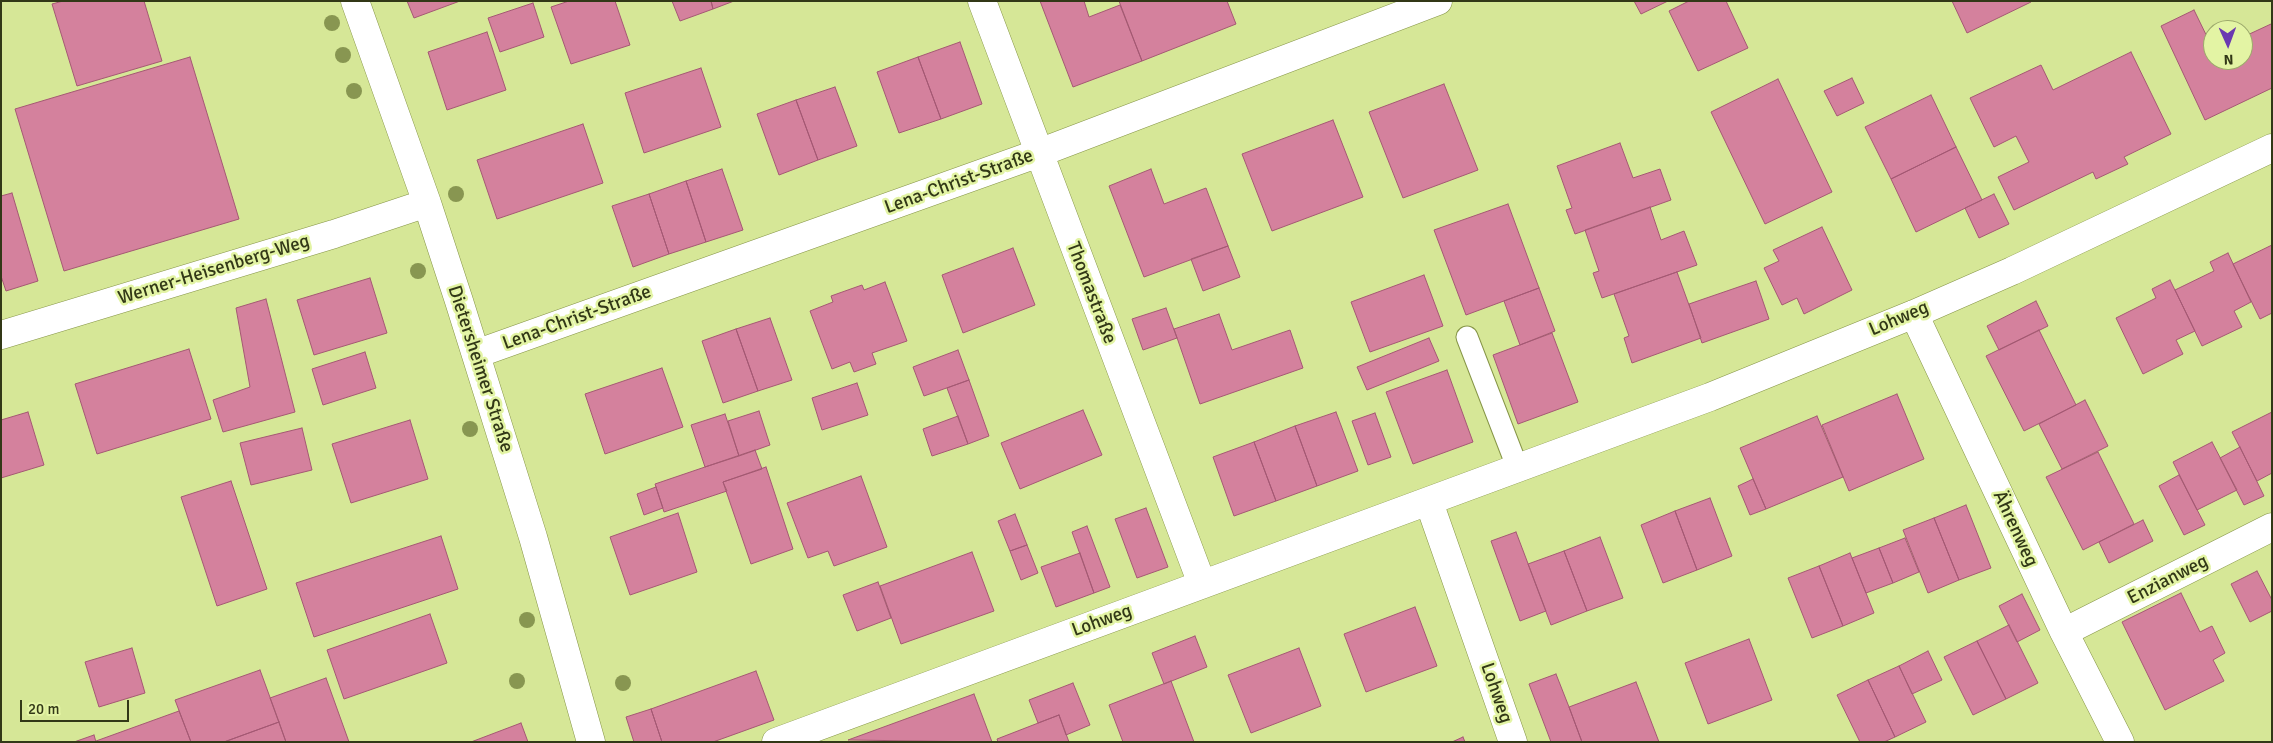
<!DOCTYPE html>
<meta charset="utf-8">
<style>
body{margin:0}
#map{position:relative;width:2273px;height:743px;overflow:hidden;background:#d6e797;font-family:Signika,sans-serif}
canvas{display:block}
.frame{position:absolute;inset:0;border:2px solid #323817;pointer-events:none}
.north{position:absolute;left:2203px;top:20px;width:50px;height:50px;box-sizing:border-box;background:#e3f4a4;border:1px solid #9ca96c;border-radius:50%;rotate:178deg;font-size:14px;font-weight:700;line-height:20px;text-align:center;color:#323817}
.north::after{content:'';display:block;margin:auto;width:18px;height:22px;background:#6b39b1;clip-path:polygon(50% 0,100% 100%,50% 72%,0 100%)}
.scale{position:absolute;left:20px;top:700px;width:109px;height:22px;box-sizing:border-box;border:2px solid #323817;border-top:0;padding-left:6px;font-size:15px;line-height:18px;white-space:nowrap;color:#323817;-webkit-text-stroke:4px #e3f4a4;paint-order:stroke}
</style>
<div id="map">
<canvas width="2273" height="743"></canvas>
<div class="frame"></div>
<div class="north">N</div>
<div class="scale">20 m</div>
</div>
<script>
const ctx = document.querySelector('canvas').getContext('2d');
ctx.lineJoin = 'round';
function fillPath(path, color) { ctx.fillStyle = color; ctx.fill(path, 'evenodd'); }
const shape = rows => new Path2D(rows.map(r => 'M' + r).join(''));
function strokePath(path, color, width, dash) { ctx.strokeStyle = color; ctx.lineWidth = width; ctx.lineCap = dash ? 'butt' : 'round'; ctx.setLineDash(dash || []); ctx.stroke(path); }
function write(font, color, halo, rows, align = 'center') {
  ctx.font = font + ' Signika,sans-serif'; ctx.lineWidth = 5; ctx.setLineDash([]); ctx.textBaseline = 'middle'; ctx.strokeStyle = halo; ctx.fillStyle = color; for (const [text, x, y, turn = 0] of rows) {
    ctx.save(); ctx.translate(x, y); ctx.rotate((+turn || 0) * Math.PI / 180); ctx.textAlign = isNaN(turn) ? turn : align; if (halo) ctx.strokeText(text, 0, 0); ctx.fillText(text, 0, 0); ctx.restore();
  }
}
const building = shape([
 [63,1,144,1,162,61,77,86,52,4,63,1],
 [407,1,460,1,414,18,407,1],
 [569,1,615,1,630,45,571,64,551,7,569,1],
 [672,1,711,1,713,9,680,21,672,1],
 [711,1,734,1,713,9,711,1],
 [1040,1,1084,1,1089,17,1120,5,1142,61,1073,87,1040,1],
 [1119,1,1227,1,1236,24,1142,61,1119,1],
 [1634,1,1668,1,1641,14,1634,1],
 [1689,1,1726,1,1748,48,1698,71,1669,11,1689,1],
 [1952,1,2031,1,2031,2,1967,33,1952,1],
 [533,3,544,37,500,52,488,18,533,3],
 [2194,10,2213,49,2213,60,2243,60,2243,37,2271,24,2272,26,2272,88,2205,120,2161,26,2194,10],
 [487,32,506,90,447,110,428,52,487,32],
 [960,42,982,104,941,119,918,57,960,42],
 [2131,52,2171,134,2124,157,2128,164,2096,179,2093,172,2014,210,1998,177,2029,162,2016,136,1994,147,1970,98,2041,65,2053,90,2131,52],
 [190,57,239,219,64,271,15,109,190,57],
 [918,57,941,119,899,133,877,72,918,57],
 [701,68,721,127,644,153,625,93,701,68],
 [1852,78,1864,103,1837,116,1824,91,1852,78],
 [1778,79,1832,192,1765,224,1711,112,1778,79],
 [1444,84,1478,170,1403,198,1369,112,1444,84],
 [835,87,857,146,818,160,796,100,835,87],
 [1931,95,1956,147,1891,179,1865,127,1931,95],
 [796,100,818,160,779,175,757,114,796,100],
 [1333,120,1363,197,1272,231,1242,154,1333,120],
 [583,124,603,183,497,219,477,160,583,124],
 [1620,143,1633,178,1660,169,1671,200,1575,234,1566,210,1572,208,1557,166,1620,143],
 [1956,147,1982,200,1916,232,1891,179,1956,147],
 [722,169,743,230,706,242,686,181,722,169],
 [1151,169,1164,204,1206,188,1228,246,1144,277,1109,186,1151,169],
 [686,181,706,242,669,254,649,194,686,181],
 [12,193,38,281,6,291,1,276,1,196,12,193],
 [649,194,669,254,633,267,612,206,649,194],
 [1994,194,2009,224,1979,238,1965,208,1994,194],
 [1508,204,1539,288,1466,315,1434,230,1508,204],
 [1650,207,1661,240,1684,231,1697,265,1602,298,1593,273,1599,271,1585,230,1650,207],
 [1822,227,1852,290,1804,314,1797,298,1782,305,1764,268,1779,261,1773,250,1822,227],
 [2272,245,2272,313,2260,319,2233,264,2272,245],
 [1228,246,1240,277,1203,291,1191,259,1228,246],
 [1013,248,1035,305,963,333,942,275,1013,248],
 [2228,253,2251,302,2234,311,2242,327,2202,346,2175,290,2214,271,2210,262,2228,253],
 [1677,272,1701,338,1632,363,1624,338,1629,336,1614,294,1677,272],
 [1424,275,1443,326,1370,352,1351,302,1424,275],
 [370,278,387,333,314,355,297,300,370,278],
 [2170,280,2195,331,2176,340,2183,354,2143,374,2116,318,2156,298,2152,289,2170,280],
 [1756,281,1769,319,1702,343,1689,304,1756,281],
 [885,282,907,341,872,353,876,364,854,372,850,362,832,369,810,311,833,302,831,296,862,285,864,290,885,282],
 [1539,288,1555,331,1520,345,1504,301,1539,288],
 [266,299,295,412,223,432,213,400,250,387,236,308,266,299],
 [2036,301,2048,326,1999,350,1987,326,2036,301],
 [1166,308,1177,338,1143,350,1132,319,1166,308],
 [1219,314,1232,350,1290,330,1303,368,1200,404,1174,329,1219,314],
 [770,318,792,380,758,391,736,329,770,318],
 [736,329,758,391,723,403,702,341,736,329],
 [2039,330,2076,405,2024,431,1986,356,2039,330],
 [1552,333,1578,402,1518,424,1493,355,1552,333],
 [1429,338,1439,361,1367,390,1357,367,1429,338],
 [189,349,211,419,97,454,75,384,189,349],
 [958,350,969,380,924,396,913,367,958,350],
 [365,352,376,388,323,405,312,369,365,352],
 [662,368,683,427,605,454,585,394,662,368],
 [1447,370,1473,442,1413,464,1386,392,1447,370],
 [969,380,989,436,968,444,947,388,969,380],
 [857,383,868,415,822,430,812,398,857,383],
 [1897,394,1924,459,1849,491,1822,425,1897,394],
 [2085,400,2108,446,2062,469,2039,424,2085,400],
 [1083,410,1102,455,1020,489,1001,443,1083,410],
 [759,411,770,445,739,456,728,421,759,411],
 [28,412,44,465,1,478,1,420,28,412],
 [1336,412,1358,471,1317,486,1295,426,1336,412],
 [2272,412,2272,473,2257,481,2232,432,2272,412],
 [1375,413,1391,457,1368,465,1352,421,1375,413],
 [725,414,739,456,705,467,691,425,725,414],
 [958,416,968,444,932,456,923,429,958,416],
 [1817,416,1843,477,1766,509,1740,448,1817,416],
 [410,420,428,479,351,503,332,444,410,420],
 [1295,426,1317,486,1276,501,1254,442,1295,426],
 [302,428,312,470,251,485,240,443,302,428],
 [1254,442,1276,501,1234,516,1213,457,1254,442],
 [2212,442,2237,490,2197,510,2173,462,2212,442],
 [2240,447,2264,496,2244,505,2220,458,2240,447],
 [755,450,762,469,723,482,727,491,664,512,655,484,755,450],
 [2098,452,2134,524,2083,550,2046,477,2098,452],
 [766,467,793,549,751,564,723,482,766,467],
 [2179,475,2205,525,2184,535,2159,486,2179,475],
 [861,476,887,547,834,566,828,551,808,558,787,503,861,476],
 [1753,479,1766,509,1750,515,1738,486,1753,479],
 [231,481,267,589,217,606,181,497,231,481],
 [656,487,663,508,644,515,637,494,656,487],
 [1710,498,1732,556,1697,570,1675,511,1710,498],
 [1966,505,1991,568,1959,580,1934,518,1966,505],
 [1146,508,1168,567,1137,578,1115,519,1146,508],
 [1675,511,1697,570,1663,583,1641,525,1675,511],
 [678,513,697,572,630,595,610,537,678,513],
 [1015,514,1027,545,1010,551,998,521,1015,514],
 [1934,518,1959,580,1928,593,1903,530,1934,518],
 [2143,520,2153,541,2109,563,2099,542,2143,520],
 [1087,526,1110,587,1094,593,1072,532,1087,526],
 [1516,532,1546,611,1520,621,1491,541,1516,532],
 [441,536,458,589,314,637,296,583,441,536],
 [1600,537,1623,598,1587,611,1564,551,1600,537],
 [1905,538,1919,572,1893,583,1879,548,1905,538],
 [1027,545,1038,573,1021,580,1010,551,1027,545],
 [1879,548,1893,583,1866,593,1852,558,1879,548],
 [1564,551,1587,611,1551,625,1528,564,1564,551],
 [972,552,994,611,901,644,880,586,972,552],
 [1080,553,1094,593,1056,607,1041,567,1080,553],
 [1850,553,1874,613,1843,626,1819,566,1850,553],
 [1819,566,1843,626,1812,638,1788,578,1819,566],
 [2257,571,2272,600,2272,611,2250,622,2231,584,2257,571],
 [878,582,891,618,857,631,843,595,878,582],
 [2181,593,2200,632,2212,626,2225,653,2213,660,2224,681,2165,710,2122,622,2181,593],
 [2022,594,2040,630,2017,642,1999,606,2022,594],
 [1415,607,1437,666,1366,692,1344,634,1415,607],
 [430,614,447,663,344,699,327,650,430,614],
 [2009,625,2038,683,2006,699,1977,641,2009,625],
 [1195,636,1207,667,1164,684,1152,653,1195,636],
 [1749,639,1772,700,1708,724,1685,663,1749,639],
 [1977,641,2006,699,1973,715,1944,657,1977,641],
 [132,648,145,693,99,707,85,662,132,648],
 [1299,648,1321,706,1251,733,1228,675,1299,648],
 [1928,651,1942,680,1912,694,1899,666,1928,651],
 [1899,666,1926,722,1895,737,1868,680,1899,666],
 [260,670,279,722,224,742,191,742,175,700,260,670],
 [756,671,774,720,713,742,662,742,651,709,756,671],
 [1556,674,1569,707,1582,742,1551,742,1529,684,1556,674],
 [326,678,349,742,286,742,270,698,326,678],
 [1868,680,1895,737,1884,742,1860,742,1837,695,1868,680],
 [1171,681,1194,742,1123,742,1109,705,1171,681],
 [1636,682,1659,742,1582,742,1569,707,1636,682],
 [1073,683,1090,725,1066,735,1059,715,1038,723,1029,700,1073,683],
 [974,694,992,742,848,740,974,694],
 [651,709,662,742,634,742,626,717,651,709],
 [179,711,191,742,96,742,96,741,179,711],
 [1059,715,1069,742,998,742,997,739,1059,715],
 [279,722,286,742,224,742,279,722],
 [521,723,528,742,471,742,521,723],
 [94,735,96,742,74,742,94,735],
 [1463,737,1465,742,1452,742,1463,737]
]);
fillPath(building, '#d4819d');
strokePath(building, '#a45873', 1);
const service = shape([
 [1467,337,1518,469]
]);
const minor = shape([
 [355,1,427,203,459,301,533,537,591,742],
 [982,1,1202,584],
 [1914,314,2064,632,2120,742],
 [1,335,334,234,427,203],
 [476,354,1039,153,1438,1],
 [1429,502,1513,742],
 [2064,632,2272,527],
 [776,742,1710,397,1914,314,2012,271,2272,148]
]);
strokePath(service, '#869547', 23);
strokePath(minor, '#869547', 29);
strokePath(service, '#fff', 21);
strokePath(minor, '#fff', 28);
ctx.fillStyle = '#889651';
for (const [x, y] of [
 [332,23],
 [343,55],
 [354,91],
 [456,194],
 [418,271],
 [470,429],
 [527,620],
 [517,681],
 [623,683]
]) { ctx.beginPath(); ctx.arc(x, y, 8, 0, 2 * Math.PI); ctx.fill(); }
write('19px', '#323817', '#e3f4a4', [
 ["Lena-Christ-Straße",959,182,-20],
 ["Werner-Heisenberg-Weg",214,270,-17],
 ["Thomastraße",1091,293,69],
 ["Lena-Christ-Straße",577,318,-20],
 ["Lohweg",1899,319,-23],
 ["Dietersheimer Straße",480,369,72],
 ["Ährenweg",2015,529,65],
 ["Enzianweg",2168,580,-27],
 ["Lohweg",1102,621,-20],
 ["Lohweg",1496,693,71]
]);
</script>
